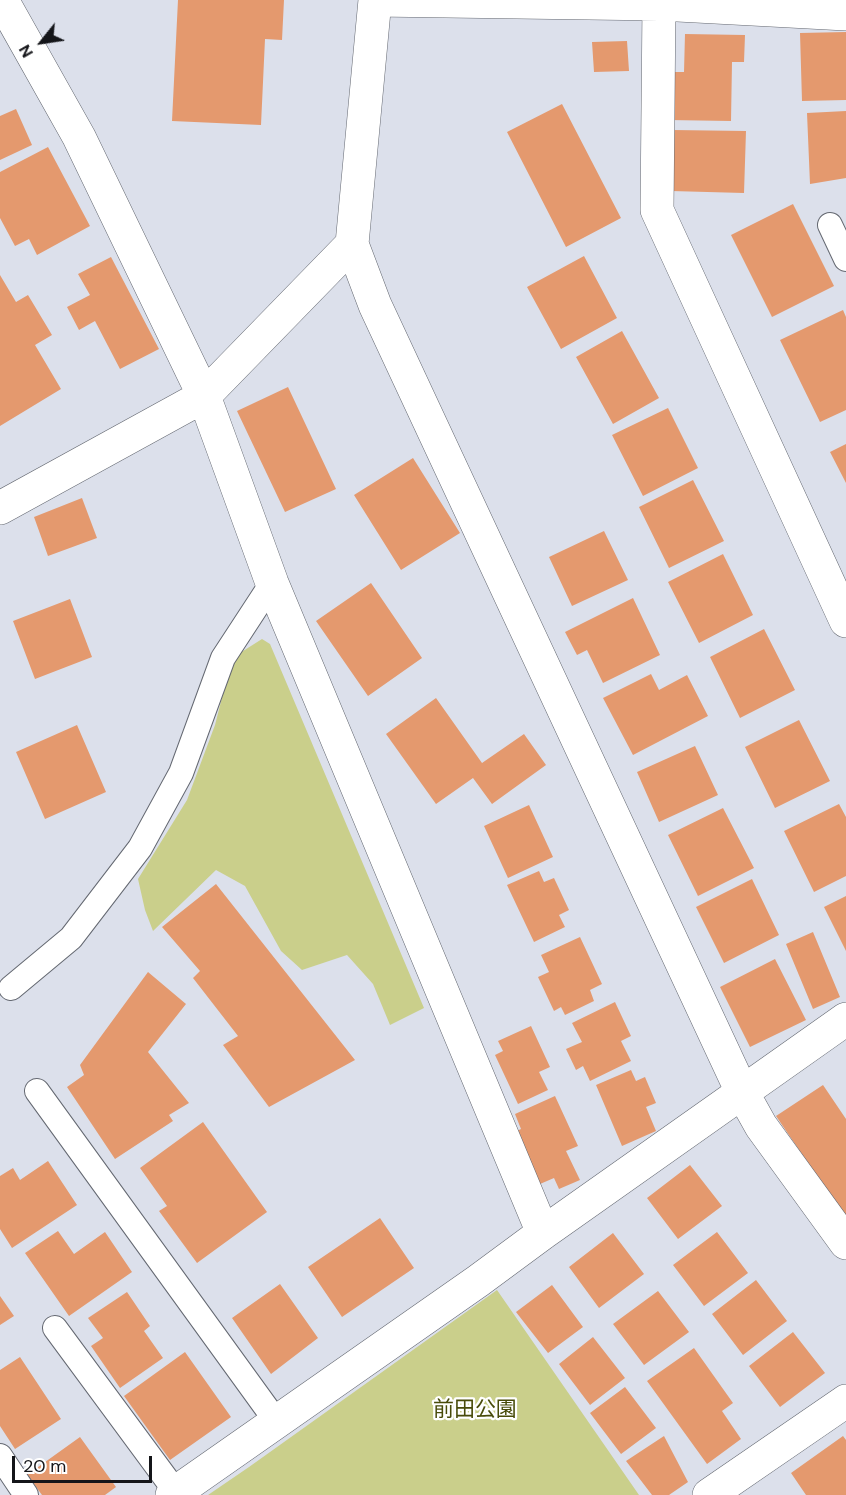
<!DOCTYPE html>
<meta charset="utf-8">
<style>
body{margin:0}
#map{position:relative;width:846px;height:1495px;overflow:hidden;background:#dce0eb;font-family:"DM Sans",sans-serif}
canvas{display:block}
.north{position:absolute;left:12px;top:12px;width:60px;height:60px;-webkit-text-stroke:4px #fff;paint-order:stroke;rotate:240deg;font-size:16px;font-weight:700;line-height:24px;text-align:center;color:#141519}
.north::after{content:'';display:block;margin:auto;width:21px;height:27px;background:#141519;clip-path:polygon(50% 0,100% 100%,50% 72%,0 100%)}
.scale{position:absolute;left:12px;top:1456px;width:140px;height:27px;box-sizing:border-box;border:3px solid #141519;border-top:0;padding-left:8px;font-size:18px;line-height:21px;white-space:nowrap;color:#141519;-webkit-text-stroke:4px #fff;paint-order:stroke}
</style>
<div id="map">
<canvas width="846" height="1495"></canvas>
<div class="north">N</div>
<div class="scale">20 m</div>
</div>
<script>
const ctx = document.querySelector('canvas').getContext('2d');
ctx.lineJoin = 'round';
function fillPath(path, color) { ctx.fillStyle = color; ctx.fill(path, 'evenodd'); }
const shape = rows => new Path2D(rows.map(r => 'M' + r).join(''));
function strokePath(path, color, width, dash) { ctx.strokeStyle = color; ctx.lineWidth = width; ctx.lineCap = dash ? 'butt' : 'round'; ctx.setLineDash(dash || []); ctx.stroke(path); }
function write(font, color, halo, rows, align = 'center') {
  ctx.font = font + ' "DM Sans","Noto Sans JP",sans-serif'; ctx.lineWidth = 4.5; ctx.setLineDash([]); ctx.textBaseline = 'middle'; ctx.strokeStyle = halo; ctx.fillStyle = color; for (const [text, x, y, turn = 0] of rows) {
    ctx.save(); ctx.translate(x, y); ctx.rotate((+turn || 0) * Math.PI / 180); ctx.textAlign = isNaN(turn) ? turn : align; if (halo) ctx.strokeText(text, 0, 0); ctx.fillText(text, 0, 0); ctx.restore();
  }
}
fillPath(shape([
 [262,639,270,644,424,1008,390,1025,373,984,347,955,302,970,281,951,245,886,216,870,153,931,145,910,138,879,187,800,215,725,232,658],
 [497,1290,639,1495,208,1495,249,1467]
]), '#cacf8b');
fillPath(shape([
 [178,0,284,0,282,40,265,39,261,125,172,121],
 [846,32,846,100,802,101,800,33],
 [685,34,745,35,744,62,732,62,731,121,668,120,669,72,684,72],
 [627,41,629,71,594,72,592,42],
 [562,104,621,218,566,247,507,132],
 [16,109,32,145,0,160,0,116],
 [846,111,846,178,810,184,807,113],
 [672,130,746,131,744,193,671,191],
 [48,147,90,226,37,255,29,239,15,246,0,218,0,172],
 [793,204,834,286,772,317,731,235],
 [584,256,617,318,561,349,527,287],
 [111,257,159,349,120,369,95,321,79,330,67,307,90,295,78,274],
 [0,275,16,302,28,295,52,335,35,345,61,389,0,426],
 [843,310,846,317,846,410,820,422,780,340],
 [622,331,659,398,613,424,576,357],
 [288,387,336,489,285,512,237,411],
 [668,408,698,468,643,496,612,435],
 [846,444,846,483,830,452],
 [413,458,460,533,401,570,354,495],
 [693,480,724,541,669,568,639,507],
 [82,498,97,538,48,556,34,517],
 [604,531,628,580,572,606,549,557],
 [723,554,753,615,699,643,668,582],
 [371,583,422,658,368,696,316,621],
 [633,598,660,655,603,683,587,650,577,655,565,632],
 [70,599,92,657,35,679,13,621],
 [764,629,795,690,740,718,710,657],
 [651,674,659,690,687,675,708,716,633,755,603,698],
 [436,698,482,763,524,734,546,765,492,804,473,778,436,804,386,734],
 [799,720,830,781,775,808,745,747],
 [77,725,106,792,45,819,16,752],
 [695,746,718,795,659,822,637,772],
 [839,804,846,817,846,876,814,892,784,831],
 [529,805,553,857,508,878,484,826],
 [723,808,754,868,698,896,668,835],
 [539,871,544,882,554,878,569,910,559,915,565,927,534,942,507,885],
 [752,879,779,935,724,963,696,907],
 [216,884,355,1060,269,1107,223,1045,238,1036,193,978,200,971,162,927],
 [846,896,846,951,824,907],
 [813,932,840,997,813,1009,786,944],
 [580,937,602,984,590,990,594,1001,565,1015,561,1007,554,1011,538,977,549,972,541,955],
 [775,959,806,1020,750,1047,720,987],
 [148,972,186,1004,148,1052,189,1103,169,1115,173,1121,115,1159,67,1087,84,1075,80,1065],
 [615,1002,631,1036,621,1041,631,1061,590,1081,583,1066,576,1070,566,1049,582,1042,572,1023],
 [531,1026,550,1067,539,1072,548,1090,518,1104,495,1055,503,1051,498,1041],
 [631,1070,636,1081,645,1077,656,1103,646,1107,656,1131,622,1146,596,1085],
 [823,1085,846,1119,846,1219,776,1116],
 [555,1096,578,1146,566,1151,580,1180,559,1189,554,1178,533,1187,510,1134,521,1129,515,1114],
 [203,1122,267,1212,197,1263,159,1211,167,1206,140,1168],
 [48,1161,77,1205,12,1248,0,1229,0,1176,13,1168,20,1180],
 [690,1165,722,1206,678,1239,647,1198],
 [380,1218,414,1268,342,1317,308,1267],
 [58,1231,74,1254,105,1232,132,1272,69,1316,25,1253],
 [717,1232,748,1273,704,1306,673,1265],
 [613,1233,644,1274,599,1308,569,1267],
 [756,1280,787,1321,743,1355,712,1314],
 [280,1284,318,1338,271,1374,232,1318],
 [552,1285,583,1327,548,1353,516,1312],
 [658,1291,689,1332,644,1365,613,1324],
 [127,1292,150,1326,144,1331,163,1358,120,1388,91,1346,103,1338,88,1318],
 [0,1296,14,1316,0,1325],
 [793,1332,825,1373,780,1407,749,1366],
 [593,1337,625,1378,590,1405,559,1364],
 [694,1348,733,1403,722,1411,741,1439,707,1464,647,1381],
 [185,1352,231,1417,170,1460,124,1396],
 [20,1357,61,1419,15,1449,0,1426,0,1370],
 [625,1387,656,1428,621,1454,590,1413],
 [664,1436,688,1482,669,1495,652,1495,626,1461],
 [843,1436,846,1440,846,1495,806,1495,791,1473],
 [80,1437,116,1487,105,1495,42,1495,27,1475]
]), '#e4996e');
const lane = shape([
 [830,225,846,259],
 [11,988,71,938,140,848,181,773,223,658,272,583],
 [37,1091,276,1421],
 [55,1328,176,1492],
 [0,1456,26,1495]
]);
const street = shape([
 [2,0,79,137,204,396,272,583,543,1233],
 [375,0,352,244,375,305,742,1092,761,1126,846,1243],
 [375,0,659,4,846,14],
 [659,4,657,210,846,621],
 [0,508,204,396,352,244],
 [172,1495,478,1281,543,1233,846,1019],
 [709,1495,846,1401]
]);
strokePath(lane, '#646871', 26);
strokePath(street, '#646871', 34);
strokePath(lane, '#fff', 24);
strokePath(street, '#fff', 33);
write('21px', '#484b09', '#fff', [
 ["前田公園",475,1410]
]);
</script>
